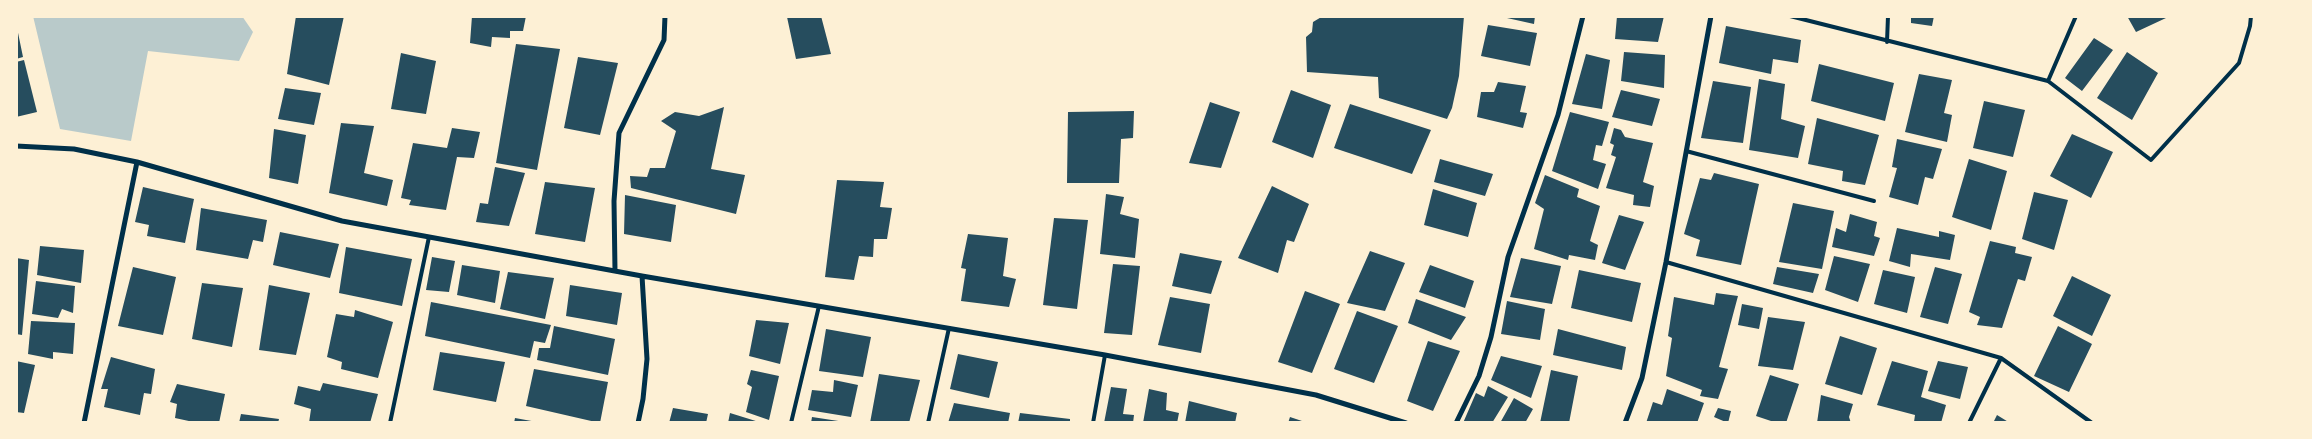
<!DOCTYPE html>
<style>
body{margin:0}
#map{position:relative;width:2312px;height:439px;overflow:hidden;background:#fdf0d5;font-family:Karla,sans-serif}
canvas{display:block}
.frame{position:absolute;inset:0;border:18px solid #fdf0d5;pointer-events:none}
</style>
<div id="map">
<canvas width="2312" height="439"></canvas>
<div class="frame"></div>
</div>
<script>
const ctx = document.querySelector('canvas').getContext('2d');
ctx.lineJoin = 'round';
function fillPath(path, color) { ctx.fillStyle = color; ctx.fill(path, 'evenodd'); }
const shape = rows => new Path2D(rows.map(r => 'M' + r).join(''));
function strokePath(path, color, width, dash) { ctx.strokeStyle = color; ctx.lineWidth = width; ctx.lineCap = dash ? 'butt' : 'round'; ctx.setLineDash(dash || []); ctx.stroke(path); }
fillPath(shape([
 [33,16,242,16,253,32,239,61,148,51,131,141,60,129]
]), '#b9caca');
fillPath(shape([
 [296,16,344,16,329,85,287,74],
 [472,16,526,16,523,31,510,31,510,38,492,37,491,47,470,43],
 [821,16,831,54,796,59,787,17],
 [1323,16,1464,16,1459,76,1452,108,1447,119,1379,98,1378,77,1307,72,1306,37,1312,32,1313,22],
 [1498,16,1535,16,1534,24],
 [1617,16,1664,16,1658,42,1615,39],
 [1911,16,1934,16,1932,26,1911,23],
 [2127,16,2165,16,2166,18,2136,32],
 [16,23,23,57,16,59],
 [1488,25,1537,33,1530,66,1481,56],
 [1726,26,1801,40,1798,63,1773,59,1771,74,1719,63],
 [2094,38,2113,50,2082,91,2065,78],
 [516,44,560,49,537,170,496,163],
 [1624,52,1665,55,1664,88,1621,81],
 [2127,52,2158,73,2132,120,2097,98],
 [401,53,436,61,426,114,391,109],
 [1586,54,1610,60,1602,109,1572,104],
 [578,57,618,63,600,135,564,128],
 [24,60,37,112,16,117,16,62],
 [1819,64,1894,83,1885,121,1811,101],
 [1919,74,1952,80,1944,113,1952,115,1947,142,1905,132],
 [1759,79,1785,84,1781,119,1805,126,1798,158,1749,150],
 [1713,81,1751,87,1743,143,1701,138],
 [1498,82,1526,86,1520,112,1527,113,1523,128,1477,117,1481,92,1494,92],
 [285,88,321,93,314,125,278,119],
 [1291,90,1331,105,1313,158,1272,142],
 [1621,90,1660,99,1652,126,1612,117],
 [1984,101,2025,110,2013,157,1973,148],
 [1210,102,1240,112,1221,168,1189,163],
 [1350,104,1431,130,1412,174,1334,148],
 [724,107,711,169,745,175,736,214,631,188,630,176,647,177,650,168,665,168,676,131,661,121,675,112,699,116],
 [1134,111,1133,138,1121,139,1119,183,1067,183,1068,112],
 [1570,112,1609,122,1602,146,1596,145,1593,160,1606,164,1598,189,1552,171],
 [1817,118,1879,135,1865,185,1842,181,1843,171,1808,164],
 [341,123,374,126,364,173,393,180,387,206,329,193],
 [452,128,480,132,474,158,457,157,446,210,409,205,411,200,401,198,413,143,447,148],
 [1614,128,1621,130,1625,137,1653,143,1643,182,1654,186,1650,207,1633,205,1634,195,1606,188,1616,157,1611,155,1614,145,1610,143],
 [274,129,306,135,298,184,269,178],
 [2072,134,2113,152,2091,198,2050,176],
 [1897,139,1942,149,1933,179,1925,177,1918,205,1889,197,1897,168,1892,167],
 [1440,159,1493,174,1485,196,1434,182],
 [1969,159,2007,171,1991,230,1952,217],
 [495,167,525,173,509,226,476,222,480,203,488,204],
 [1714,173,1759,184,1741,265,1696,256,1700,240,1684,234,1700,178,1711,180],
 [1545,175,1579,189,1577,197,1600,206,1590,241,1598,245,1595,260,1569,255,1568,260,1534,249,1544,209,1535,203],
 [837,180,884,182,880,207,892,208,887,239,874,239,873,257,859,256,854,280,825,277],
 [545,182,595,188,585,242,535,234],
 [1272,186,1309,204,1294,242,1287,240,1278,273,1238,258],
 [143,187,194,199,185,243,147,236,149,225,135,222],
 [1433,189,1477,203,1468,237,1424,225],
 [2034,192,2068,200,2054,250,2022,239],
 [1106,194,1124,197,1120,214,1139,219,1135,258,1100,254],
 [625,195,676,205,671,242,624,234],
 [1793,203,1834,211,1822,269,1779,262],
 [201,208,267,220,263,242,253,240,248,259,196,250],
 [1850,214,1877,222,1874,236,1880,238,1874,256,1832,247,1836,228,1846,232],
 [1619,215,1644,222,1625,270,1602,263],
 [1054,218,1088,220,1077,309,1043,305],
 [1897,228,1939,237,1939,231,1955,235,1950,260,1911,254,1910,267,1889,261],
 [280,232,339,244,330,278,273,265],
 [968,234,1008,238,1003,276,1016,279,1009,307,961,301,966,269,961,268],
 [1990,241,2016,247,2015,253,2032,257,2025,281,2018,279,2002,328,1977,325,1980,317,1969,312],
 [40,246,84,250,81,283,37,275],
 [346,247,412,259,402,306,339,293],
 [1370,251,1405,263,1385,311,1347,303],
 [1180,253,1222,261,1211,294,1172,286],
 [1834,256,1870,264,1858,302,1825,290],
 [432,257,455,261,449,292,426,290],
 [16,258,29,260,22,335,16,334],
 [1521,258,1561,266,1552,304,1510,297],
 [1113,264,1140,266,1132,335,1104,333],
 [462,265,500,271,495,303,457,295],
 [1430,265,1474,281,1465,308,1419,292],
 [133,267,176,277,163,335,118,326],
 [1777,267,1819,274,1813,293,1773,284],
 [1935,267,1962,274,1948,324,1920,317],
 [1579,270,1641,283,1632,322,1571,308],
 [1883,270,1915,277,1907,313,1874,304],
 [508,272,554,278,545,319,500,309],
 [2072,276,2111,295,2092,336,2053,316],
 [36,281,75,286,73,313,62,309,58,318,32,314],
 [202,283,243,288,232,347,192,339],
 [269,285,310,293,296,355,259,350],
 [570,285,622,293,617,325,566,316],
 [1305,291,1340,304,1312,373,1278,362],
 [1716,293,1738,296,1719,367,1728,369,1718,399,1700,396,1702,390,1666,376,1672,338,1668,336,1674,297,1714,305],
 [1170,297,1210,304,1201,353,1158,345],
 [1416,299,1466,317,1451,340,1408,323],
 [1507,301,1545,309,1540,340,1501,334],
 [431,302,551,325,545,343,534,341,530,358,425,336],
 [1742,304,1763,308,1759,329,1738,325],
 [355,310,393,322,378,378,341,369,342,362,327,357,336,314,354,317],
 [1357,311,1398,326,1374,383,1334,369],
 [1768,317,1805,322,1793,370,1758,366],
 [756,320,789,323,780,364,749,356],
 [31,321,75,323,73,354,53,352,53,359,28,354],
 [554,326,615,339,608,375,537,360,539,348,550,348],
 [2058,326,2092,344,2069,392,2034,376],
 [826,329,871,337,863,377,819,371],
 [1558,329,1626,347,1622,370,1553,355],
 [1840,336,1877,348,1862,395,1825,384],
 [1428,341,1460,351,1433,411,1407,401],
 [440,352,505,362,496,402,433,390],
 [958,354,998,362,989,398,950,389],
 [1501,356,1542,366,1531,398,1491,380],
 [111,357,155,369,151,394,144,393,140,415,104,407,108,389,101,389],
 [16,361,35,365,24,413,16,412],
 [1892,361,1928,371,1921,397,1946,405,1941,423,1914,422,1915,415,1877,405],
 [1938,361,1968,367,1960,399,1928,391],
 [534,369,608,382,600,423,526,406],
 [751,370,779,376,769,420,746,412,752,387,747,384],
 [1551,370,1578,376,1569,423,1540,423],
 [879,374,920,380,909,423,870,423],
 [1770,375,1799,384,1786,423,1777,423,1756,416],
 [834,380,858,385,851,417,808,410,812,390,833,392],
 [323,383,378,394,370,423,309,423,311,409,294,404,298,386,320,391],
 [177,384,225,394,219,423,198,423,175,418,177,404,170,402],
 [1488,386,1508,397,1492,423,1463,423,1476,393,1484,397],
 [1111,387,1127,389,1123,414,1134,415,1133,423,1104,423],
 [1149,389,1167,393,1166,410,1179,413,1177,423,1143,423],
 [1667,389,1704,403,1697,423,1646,423,1653,402,1662,405],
 [1821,395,1853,404,1849,417,1851,423,1817,423],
 [1514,398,1533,409,1525,423,1500,423],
 [1189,401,1237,413,1235,423,1185,423],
 [954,403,1010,413,1008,423,948,423],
 [673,408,708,414,706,423,669,423],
 [1718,408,1731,411,1728,423,1714,417],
 [730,413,759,422,759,423,728,423],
 [1020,413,1070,419,1070,423,1018,423],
 [241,414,279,419,278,423,239,423],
 [1997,415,2010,423,1993,423],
 [812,417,845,422,845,423,811,423],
 [1290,417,1305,422,1305,423,1288,423],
 [515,418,537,422,537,423,514,423]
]), '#264d5e');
strokePath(shape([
 [1790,16,2048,81,2151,160,2239,63,2250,26,2251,16],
 [1887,42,1888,16],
 [2048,81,2076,16],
 [1686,151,1874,201],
 [1666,262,2001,358,2092,423],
 [390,423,429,237],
 [791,423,819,306],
 [928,423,949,328],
 [1093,423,1105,355],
 [1969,423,2001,358]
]), '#003049', 4);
strokePath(shape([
 [16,146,74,149,137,162,342,221,642,276,1105,355,1316,395,1406,423],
 [615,271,614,201,619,133,664,40,665,16],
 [84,423,137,162],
 [638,423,643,399,647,359,642,276],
 [1456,423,1479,376,1491,337,1508,257,1558,115,1583,16],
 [1625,423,1642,378,1666,262,1711,16]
]), '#003049', 5);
</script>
